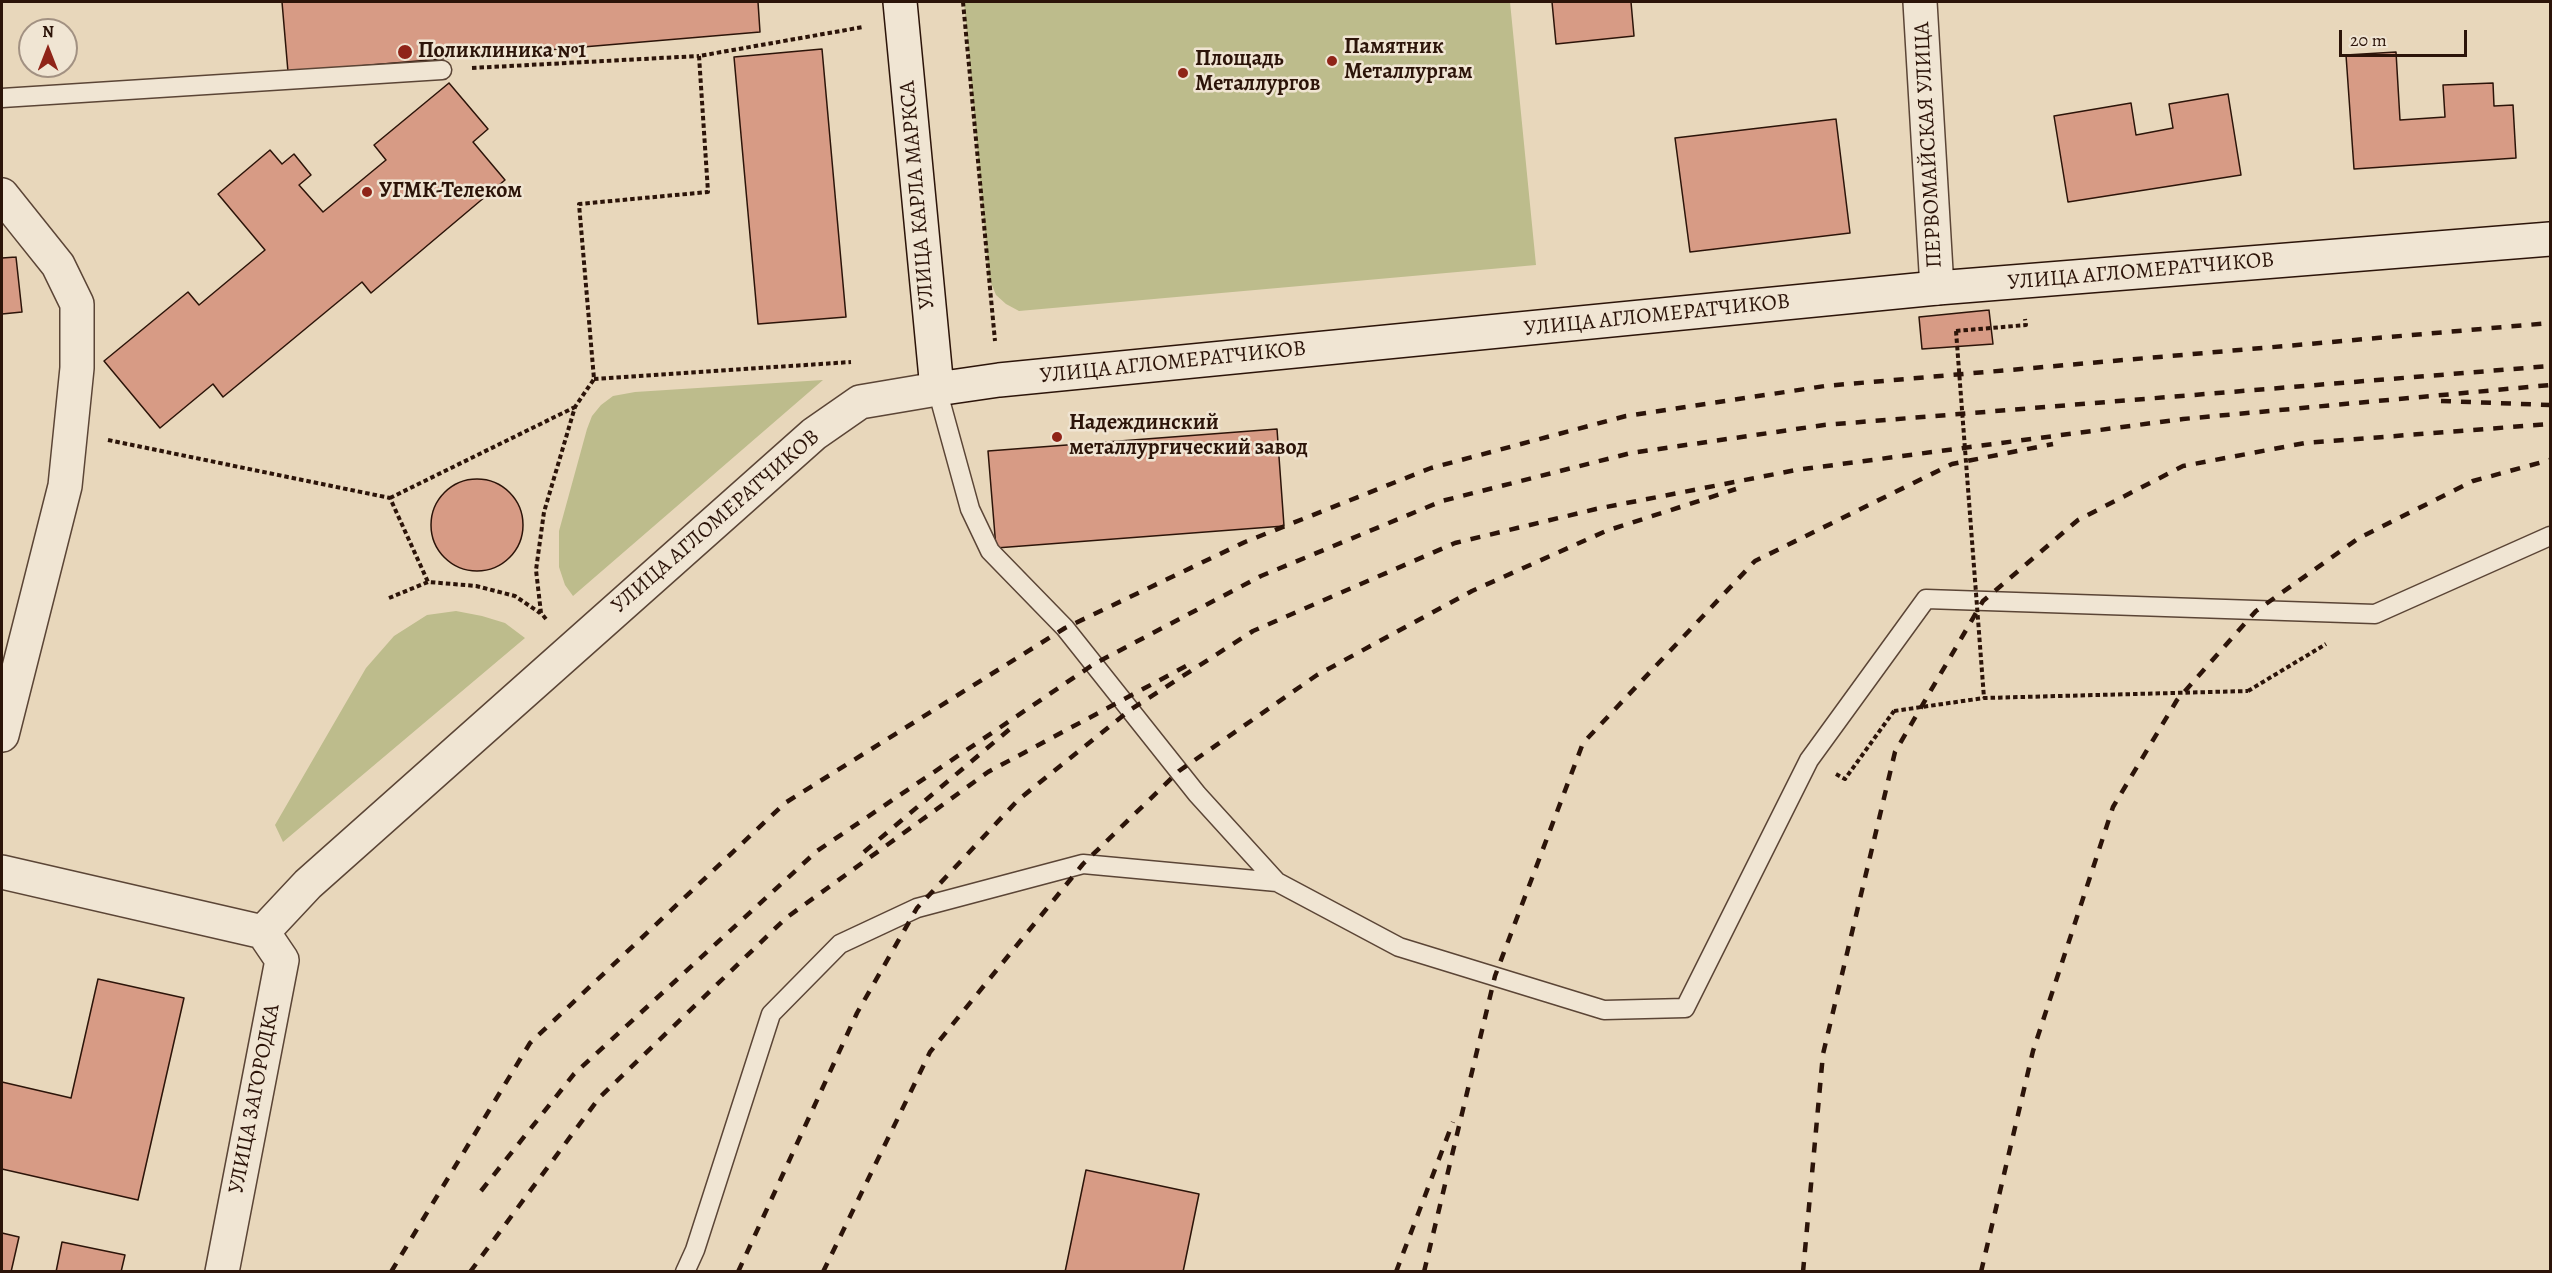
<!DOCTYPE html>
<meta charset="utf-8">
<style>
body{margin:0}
#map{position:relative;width:2552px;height:1273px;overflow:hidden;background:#e8d7bb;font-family:Alegreya,serif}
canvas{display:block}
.frame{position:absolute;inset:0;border:3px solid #2c1409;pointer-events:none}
.north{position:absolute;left:18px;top:18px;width:60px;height:60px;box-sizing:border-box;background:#f0e5d3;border:2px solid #a29182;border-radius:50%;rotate:0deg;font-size:16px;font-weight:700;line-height:24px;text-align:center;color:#2c1409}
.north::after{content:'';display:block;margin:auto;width:21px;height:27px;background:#8f2418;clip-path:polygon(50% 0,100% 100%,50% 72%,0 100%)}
.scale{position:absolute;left:2339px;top:30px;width:128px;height:27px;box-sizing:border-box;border:3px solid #2c1409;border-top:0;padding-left:8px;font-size:18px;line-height:21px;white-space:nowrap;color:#2c1409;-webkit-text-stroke:4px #f0e5d3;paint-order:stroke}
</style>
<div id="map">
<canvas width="2552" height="1273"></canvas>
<div class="frame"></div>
<div class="north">N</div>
<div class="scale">20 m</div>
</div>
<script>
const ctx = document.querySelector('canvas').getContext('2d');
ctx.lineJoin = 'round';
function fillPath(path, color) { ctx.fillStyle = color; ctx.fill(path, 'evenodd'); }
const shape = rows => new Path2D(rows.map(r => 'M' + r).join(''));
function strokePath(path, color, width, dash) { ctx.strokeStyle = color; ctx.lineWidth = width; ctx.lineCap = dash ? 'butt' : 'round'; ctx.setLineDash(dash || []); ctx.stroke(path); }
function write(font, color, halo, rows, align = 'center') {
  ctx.font = font + ' Alegreya,serif'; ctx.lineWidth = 5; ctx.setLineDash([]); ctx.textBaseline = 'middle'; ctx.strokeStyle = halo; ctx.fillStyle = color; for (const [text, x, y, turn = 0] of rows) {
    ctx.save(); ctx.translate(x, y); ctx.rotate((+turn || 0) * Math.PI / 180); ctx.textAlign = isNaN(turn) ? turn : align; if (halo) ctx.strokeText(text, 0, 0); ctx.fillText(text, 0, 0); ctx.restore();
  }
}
fillPath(shape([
 [964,2,1510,2,1536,265,1019,311,1006,304,996,295,989,278],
 [823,380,573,596,565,585,559,567,559,531,587,429,592,416,601,405,613,396,635,392],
 [456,611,482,616,505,623,525,638,283,842,275,825,366,668,394,636,427,615]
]), '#bdbc8c');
const building = shape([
 [282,2,758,2,760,32,288,72,282,2],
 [1552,2,1631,2,1634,36,1556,44,1552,2],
 [822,49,846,317,758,324,734,57,822,49],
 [2396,52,2400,120,2445,117,2443,85,2493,83,2494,106,2513,105,2516,158,2354,169,2346,55,2396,52],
 [449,83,488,129,473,142,505,180,371,293,362,282,223,397,213,384,160,428,104,361,188,292,199,305,265,250,218,194,270,150,282,164,294,154,311,175,299,185,323,212,386,160,374,145,449,83],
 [2228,94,2241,175,2068,202,2054,116,2131,103,2136,135,2173,128,2169,104,2228,94],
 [1836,119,1850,233,1690,252,1675,138,1836,119],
 [16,257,22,312,2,314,2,258,16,257],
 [1989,310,1993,344,1922,349,1919,317,1989,310],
 [1277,429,1284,526,996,548,988,451,1277,429],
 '431 525a46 46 0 1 1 92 0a46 46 0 1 1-92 0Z',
 [98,979,184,998,138,1200,2,1169,2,1082,71,1098,98,979],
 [1086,1170,1199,1194,1183,1272,1065,1272,1086,1170],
 [2,1233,19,1237,11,1272,2,1272,2,1233],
 [62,1242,125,1255,121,1272,56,1272,62,1242]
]);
fillPath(building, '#d79b85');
strokePath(building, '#2c1409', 1.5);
const lane = shape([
 [2,98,442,70],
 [937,389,970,509,990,551,1065,628,1197,794,1277,882,1399,947,1604,1010,1685,1008,1809,760,1926,599,2375,614,2550,536],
 [685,1272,695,1250,771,1014,840,944,917,908,1083,864,1277,882]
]);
const street = shape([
 [1920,2,1937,288],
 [2,195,58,265,77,304,77,368,65,486,2,735],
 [2,872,263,932,308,884,814,434,860,402,937,389],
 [222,1272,282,960,263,932]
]);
const secondary = shape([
 [900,2,937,389,999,380,1937,288,2550,239]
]);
strokePath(lane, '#5b4536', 21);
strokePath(street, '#5b4536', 36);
strokePath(secondary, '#2c1409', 36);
strokePath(shape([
 [963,2,995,341],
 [472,68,699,56],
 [1956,331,2026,325,2025,319],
 [594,379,851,362],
 [108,440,390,498,428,582],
 [390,498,575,407],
 [389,598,428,582,476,586,515,596,540,613],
 [546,619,541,613,536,570,544,512,575,407,594,379,579,204,708,192,699,56,863,27],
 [2248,691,2326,644],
 [1836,774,1845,779,1894,711]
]), '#2c1409', 4, [4.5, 3]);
strokePath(lane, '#f0e5d3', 18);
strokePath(street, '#f0e5d3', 33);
strokePath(secondary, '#f0e5d3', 33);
strokePath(shape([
 [2441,401,2550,405],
 [864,852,1011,728],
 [481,1191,574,1074,817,851,1094,664,1261,576,1442,501,1631,453,1824,425,2550,366],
 [391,1272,530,1043,785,803,1065,628,1245,542,1431,468,1626,416,1825,386,2550,323],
 [470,1272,599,1098,786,918,988,772,1186,666],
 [738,1272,857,1013,917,908,1018,800,1130,710,1253,631,1455,543,1596,509,1796,470,2183,419,2550,385],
 [823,1272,930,1052,1083,864,1179,771,1317,675,1472,591,1606,531,1736,489],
 [1396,1272,1453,1122],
 [1424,1272,1495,976,1583,743,1755,561,1952,464,2053,444],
 [1803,1272,1823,1054,1895,752,1983,601,2078,520,2183,466,2305,443,2550,424],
 [1981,1272,2033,1051,2113,807,2177,700,2256,611,2359,538,2473,481,2550,460]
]), '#2c1409', 4.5, [10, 10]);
strokePath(shape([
 [1956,331,1984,698],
 [1894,711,1984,698,2248,691]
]), '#2c1409', 4, [4.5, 3]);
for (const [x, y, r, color] of [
 [405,52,8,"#8f2418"],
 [1332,61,6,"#8f2418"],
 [1183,73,6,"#8f2418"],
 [367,192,6,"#8f2418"],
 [1057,437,6,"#8f2418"]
]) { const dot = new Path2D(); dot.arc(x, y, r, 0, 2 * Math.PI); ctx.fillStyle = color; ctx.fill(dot); strokePath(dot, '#f0e5d3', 2); }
write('bold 22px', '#2c1409', '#f0e5d3', [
 ["Памятник",1344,48],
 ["Металлургам",1344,73],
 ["Поликлиника №1",418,52],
 ["Площадь",1195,60],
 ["Металлургов",1195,85],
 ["УГМК-Телеком",379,192],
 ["Надеждинский",1069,424],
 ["металлургический завод",1069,449]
], 'left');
write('22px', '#2c1409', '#f0e5d3', [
 ["ПЕРВОМАЙСКАЯ УЛИЦА",1929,145,-93],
 ["УЛИЦА КАРЛА МАРКСА",918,195,-95],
 ["УЛИЦА АГЛОМЕРАТЧИКОВ",2141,272,-5],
 ["УЛИЦА АГЛОМЕРАТЧИКОВ",1657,316,-6],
 ["УЛИЦА АГЛОМЕРАТЧИКОВ",1173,363,-6],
 ["УЛИЦА АГЛОМЕРАТЧИКОВ",716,522,-41],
 ["УЛИЦА ЗАГОРОДКА",255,1099,-79]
]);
</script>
